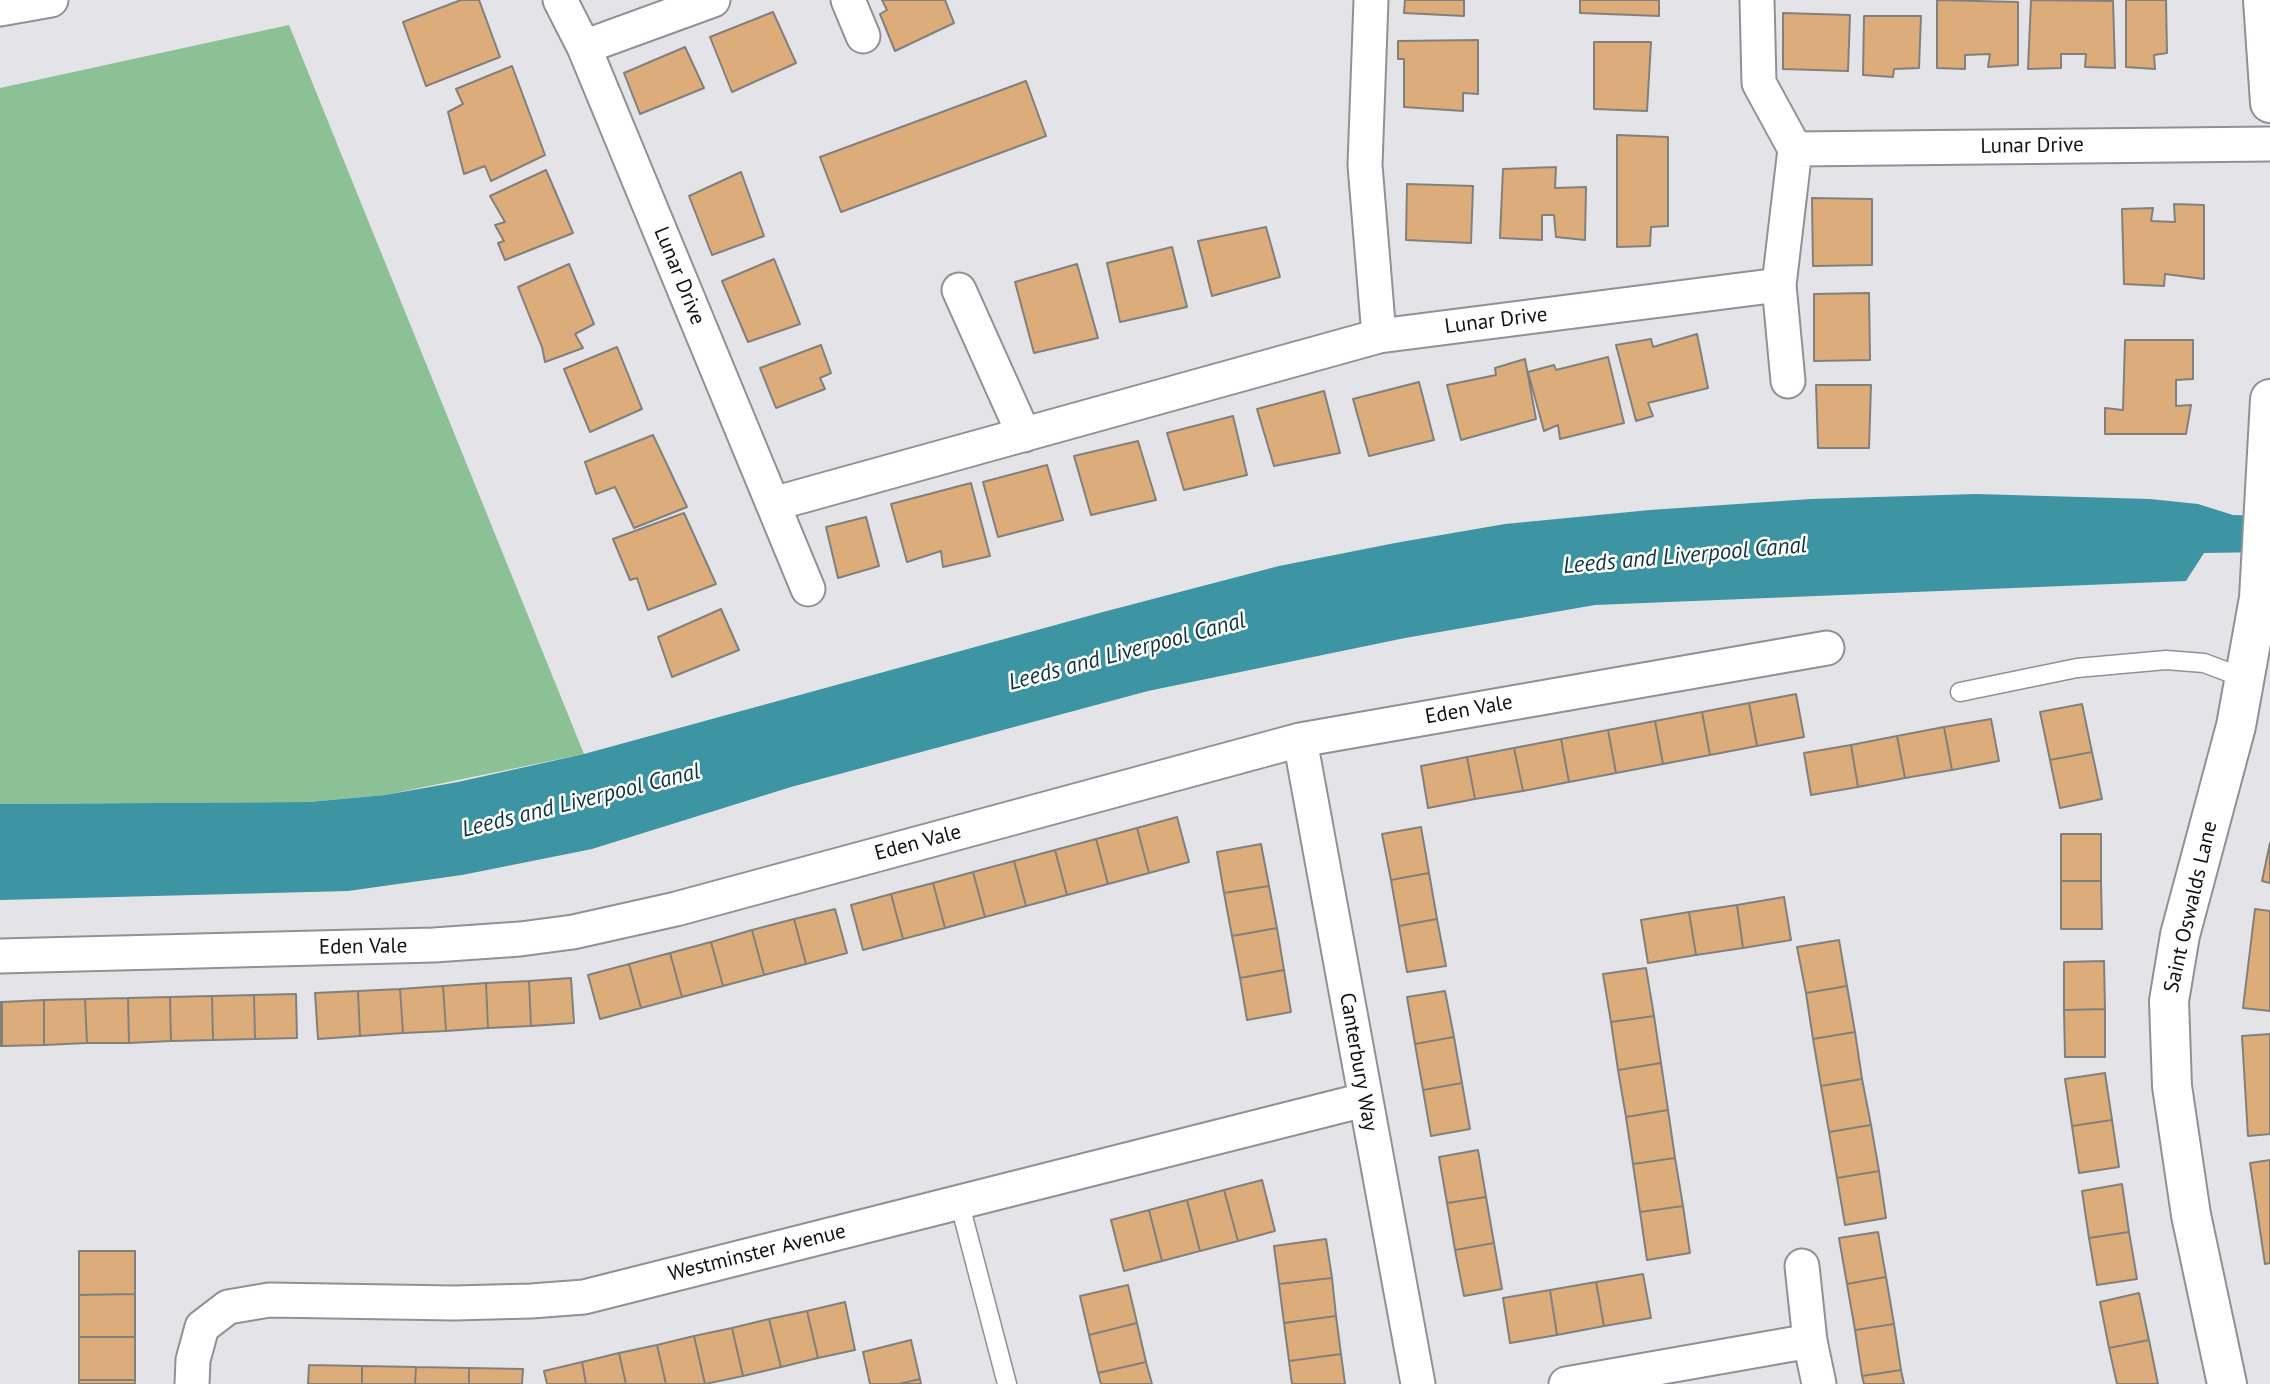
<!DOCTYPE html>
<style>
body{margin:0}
canvas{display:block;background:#e3e3e8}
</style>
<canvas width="2270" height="1384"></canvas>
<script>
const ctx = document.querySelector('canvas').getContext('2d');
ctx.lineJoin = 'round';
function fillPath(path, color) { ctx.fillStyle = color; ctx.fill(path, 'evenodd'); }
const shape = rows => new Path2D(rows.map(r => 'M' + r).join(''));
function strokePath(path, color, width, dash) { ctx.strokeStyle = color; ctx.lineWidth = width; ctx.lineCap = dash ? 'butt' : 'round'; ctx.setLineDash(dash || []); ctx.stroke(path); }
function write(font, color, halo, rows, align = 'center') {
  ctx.font = font + ' "PT Sans",sans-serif'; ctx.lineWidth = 5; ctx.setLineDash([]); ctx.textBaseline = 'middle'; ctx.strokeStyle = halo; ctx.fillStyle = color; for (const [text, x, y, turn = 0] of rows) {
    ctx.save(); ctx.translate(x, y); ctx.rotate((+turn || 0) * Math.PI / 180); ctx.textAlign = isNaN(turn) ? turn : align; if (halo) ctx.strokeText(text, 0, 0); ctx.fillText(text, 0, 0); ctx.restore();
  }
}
fillPath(shape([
 [289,25,584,754,385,795,309,802,0,804,0,88]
]), '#8cc196');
fillPath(shape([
 [1976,494,2150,499,2198,504,2233,515,2270,516,2270,552,2204,553,2186,581,1595,605,1405,638,1148,691,791,787,592,849,462,875,348,891,0,900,0,804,309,802,385,795,458,782,584,754,1103,612,1279,566,1395,543,1505,524,1650,510,1811,499]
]), '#3d95a3');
const building = shape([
 [461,0,479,0,500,57,426,86,403,22,461,0],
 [882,0,945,0,954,23,895,51,880,14,887,10,882,0],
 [1405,0,1464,0,1464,16,1404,13,1405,0],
 [1580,0,1659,0,1659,16,1580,13,1580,0],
 [1937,0,2018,2,2018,65,1988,67,1990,54,1965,55,1965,69,1937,68,1937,0],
 [2031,0,2113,1,2115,68,2085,67,2086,54,2061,54,2061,68,2028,69,2031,0],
 [2126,0,2166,0,2167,53,2154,55,2155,69,2126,67,2126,0],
 [773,12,796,63,732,92,710,37,773,12],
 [1783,13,1850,15,1848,71,1783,69,1783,13],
 [1864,16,1921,16,1919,68,1894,69,1893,77,1863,75,1864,16],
 [1478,40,1478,94,1463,93,1463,111,1404,107,1404,59,1398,59,1398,41,1478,40],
 [1594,42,1651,42,1647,111,1594,109,1594,42],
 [685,47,704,88,640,114,624,73,685,47],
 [512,66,545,155,491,181,485,166,464,174,448,112,463,104,456,89,512,66],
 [1026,81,1046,136,841,212,820,157,1026,81],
 [1617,135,1668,137,1668,226,1651,227,1650,246,1617,247,1617,135],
 [1556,167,1555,188,1586,187,1585,240,1556,237,1554,215,1542,215,1542,240,1500,238,1503,169,1556,167],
 [546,170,573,233,505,260,498,243,504,241,495,225,505,222,490,196,546,170],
 [741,172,764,236,712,255,689,196,741,172],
 [1407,184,1473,186,1471,243,1406,240,1407,184],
 [1812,198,1872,199,1872,265,1813,266,1812,198],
 [2174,204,2204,205,2204,279,2165,274,2164,286,2124,284,2122,209,2153,208,2151,221,2175,222,2174,204],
 [1266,227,1280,277,1212,296,1198,241,1266,227],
 [1172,247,1187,307,1120,322,1107,263,1172,247],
 [774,259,800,324,748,342,722,281,774,259],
 [569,264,594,324,575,334,583,348,545,362,542,347,518,287,569,264],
 [1077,264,1098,338,1034,353,1015,282,1077,264],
 [1869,293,1870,360,1814,361,1814,294,1869,293],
 [1697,334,1708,388,1648,403,1653,416,1636,421,1616,345,1651,339,1653,347,1697,334],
 [2125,340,2193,340,2193,379,2176,380,2176,406,2191,405,2186,434,2105,434,2105,408,2123,410,2125,340],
 [821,345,831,373,820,378,825,389,776,408,760,368,821,345],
 [617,347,642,409,590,432,564,369,617,347],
 [1608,357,1624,423,1560,439,1558,425,1544,431,1528,372,1554,365,1556,370,1608,357],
 [1525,359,1536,419,1461,440,1447,385,1496,375,1495,368,1525,359],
 [1419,382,1434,440,1369,456,1353,399,1419,382],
 [1816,385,1871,385,1869,448,1818,448,1816,385],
 [1324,391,1340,453,1274,466,1257,409,1324,391],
 [1233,416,1247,475,1184,490,1167,433,1233,416],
 [653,435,687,507,634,528,615,487,596,494,585,462,653,435],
 [1138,441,1156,500,1091,515,1074,456,1138,441],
 [1047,465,1063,520,998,537,983,482,1047,465],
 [971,483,990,556,943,567,941,551,907,562,891,504,971,483],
 [684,513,716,584,648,610,637,578,630,580,613,539,684,513],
 [866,517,879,566,838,578,826,527,866,517],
 [721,609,739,650,672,677,658,637,721,609],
 [1796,694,1804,737,1757,746,1749,703,1796,694],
 [1749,703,1757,746,1710,755,1702,712,1749,703],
 [2082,704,2092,752,2050,760,2040,712,2082,704],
 [1702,712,1710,755,1663,764,1655,721,1702,712],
 [1991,719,1999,761,1952,770,1944,727,1991,719],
 [1655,721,1663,764,1616,773,1608,730,1655,721],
 [1944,727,1952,770,1905,778,1897,736,1944,727],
 [1608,730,1616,773,1569,782,1561,739,1608,730],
 [1897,736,1905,778,1858,787,1851,745,1897,736],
 [1561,739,1569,782,1523,791,1514,748,1561,739],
 [1851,745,1858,787,1811,795,1804,753,1851,745],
 [1514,748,1523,791,1475,799,1467,757,1514,748],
 [2092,752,2102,799,2060,808,2050,760,2092,752],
 [1467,757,1475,799,1428,808,1421,766,1467,757],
 [1177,817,1189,862,1149,873,1137,828,1177,817],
 [1421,827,1429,873,1391,880,1382,834,1421,827],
 [1137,828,1149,873,1108,884,1096,839,1137,828],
 [2061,834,2101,834,2101,881,2061,881,2061,834],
 [1096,839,1108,884,1067,895,1055,850,1096,839],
 [2270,843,2270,883,2262,881,2270,843],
 [1261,844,1269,886,1224,893,1217,852,1261,844],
 [1055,850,1067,895,1026,906,1014,861,1055,850],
 [1014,861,1026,906,985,917,973,872,1014,861],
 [973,872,985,917,945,928,933,883,973,872],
 [1429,873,1437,919,1399,926,1391,880,1429,873],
 [2061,881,2101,881,2102,929,2061,929,2061,881],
 [933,883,945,928,903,939,891,894,933,883],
 [1269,886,1277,928,1232,936,1224,893,1269,886],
 [891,894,903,939,863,950,851,905,891,894],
 [1784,897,1791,940,1743,948,1737,905,1784,897],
 [1737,905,1743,948,1696,955,1689,912,1737,905],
 [835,909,847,953,806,964,794,919,835,909],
 [2255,909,2270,911,2270,1011,2243,1008,2255,909],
 [1689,912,1696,955,1648,963,1641,920,1689,912],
 [794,919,806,964,764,975,752,930,794,919],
 [1437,919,1446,966,1407,972,1399,926,1437,919],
 [1277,928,1284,970,1240,978,1232,936,1277,928],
 [752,930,764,975,723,986,711,942,752,930],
 [1839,940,1847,986,1806,993,1797,947,1839,940],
 [711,942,723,986,682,997,670,953,711,942],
 [670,953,682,997,641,1008,629,964,670,953],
 [2104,961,2105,1009,2064,1010,2064,962,2104,961],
 [629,964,641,1008,600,1019,588,975,629,964],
 [1646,968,1654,1016,1611,1022,1603,974,1646,968],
 [1284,970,1291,1012,1247,1020,1240,978,1284,970],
 [571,978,574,1023,531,1026,529,981,571,978],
 [529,981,531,1026,488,1028,486,983,529,981],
 [486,983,488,1028,446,1031,443,986,486,983],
 [443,986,446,1031,403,1033,400,989,443,986],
 [1847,986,1855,1032,1813,1039,1806,993,1847,986],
 [400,989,403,1033,360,1036,358,991,400,989],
 [358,991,360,1036,318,1039,315,993,358,991],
 [1445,991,1454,1037,1415,1044,1407,997,1445,991],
 [296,994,297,1038,255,1039,254,995,296,994],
 [254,995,255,1039,213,1040,212,996,254,995],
 [212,996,213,1040,171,1041,170,997,212,996],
 [170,997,171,1041,129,1043,128,998,170,997],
 [128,998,129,1043,87,1043,85,999,128,998],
 [85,999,87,1043,44,1045,44,1000,85,999],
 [44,1000,44,1045,2,1046,2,1002,44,1000],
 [0,1002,2,1002,2,1046,0,1046,0,1002],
 [2105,1009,2105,1057,2065,1057,2064,1010,2105,1009],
 [1654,1016,1661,1063,1618,1070,1611,1022,1654,1016],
 [1855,1032,1862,1079,1821,1086,1813,1039,1855,1032],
 [2270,1034,2270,1134,2248,1136,2242,1036,2270,1034],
 [1454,1037,1462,1083,1423,1090,1415,1044,1454,1037],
 [1661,1063,1668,1110,1626,1117,1618,1070,1661,1063],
 [2105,1073,2112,1120,2072,1126,2065,1079,2105,1073],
 [1862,1079,1871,1125,1829,1132,1821,1086,1862,1079],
 [1462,1083,1470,1129,1431,1136,1423,1090,1462,1083],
 [1668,1110,1675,1158,1633,1164,1626,1117,1668,1110],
 [2112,1120,2119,1167,2079,1173,2072,1126,2112,1120],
 [1871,1125,1879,1171,1837,1178,1829,1132,1871,1125],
 [1478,1150,1486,1197,1447,1203,1439,1157,1478,1150],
 [1675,1158,1683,1206,1640,1212,1633,1164,1675,1158],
 [2270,1160,2270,1263,2265,1264,2250,1163,2270,1160],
 [1879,1171,1886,1218,1845,1225,1837,1178,1879,1171],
 [1262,1180,1275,1231,1238,1241,1224,1190,1262,1180],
 [2122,1184,2129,1232,2089,1238,2082,1191,2122,1184],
 [1224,1190,1238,1241,1200,1251,1187,1200,1224,1190],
 [1486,1197,1494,1243,1455,1250,1447,1203,1486,1197],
 [1187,1200,1200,1251,1162,1261,1149,1210,1187,1200],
 [1683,1206,1690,1253,1647,1260,1640,1212,1683,1206],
 [1149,1210,1162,1261,1124,1271,1111,1220,1149,1210],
 [1878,1232,1886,1277,1847,1284,1839,1238,1878,1232],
 [2129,1232,2137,1279,2097,1285,2089,1238,2129,1232],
 [1326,1239,1332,1278,1279,1284,1274,1246,1326,1239],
 [1494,1243,1502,1289,1464,1296,1455,1250,1494,1243],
 [79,1251,135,1251,135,1294,79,1295,79,1251],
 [1643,1274,1651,1318,1604,1326,1596,1282,1643,1274],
 [1886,1277,1894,1324,1855,1330,1847,1284,1886,1277],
 [1332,1278,1336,1316,1284,1323,1279,1284,1332,1278],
 [1596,1282,1604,1326,1557,1335,1550,1290,1596,1282],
 [1128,1285,1137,1323,1089,1335,1080,1296,1128,1285],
 [1550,1290,1557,1335,1510,1343,1503,1298,1550,1290],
 [2139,1293,2149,1340,2109,1348,2100,1302,2139,1293],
 [135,1294,135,1337,79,1337,79,1295,135,1294],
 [845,1302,855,1350,818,1358,807,1311,845,1302],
 [807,1311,818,1358,781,1367,769,1319,807,1311],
 [1336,1316,1341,1354,1289,1361,1284,1323,1336,1316],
 [769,1319,781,1367,743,1376,732,1328,769,1319],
 [1137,1323,1146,1362,1098,1373,1089,1335,1137,1323],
 [1894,1324,1901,1370,1862,1376,1855,1330,1894,1324],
 [732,1328,743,1376,705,1384,694,1336,732,1328],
 [694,1336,705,1384,666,1384,657,1345,694,1336],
 [79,1337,135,1337,135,1380,79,1380,79,1337],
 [911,1340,920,1379,899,1384,870,1384,863,1352,911,1340],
 [2149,1340,2158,1384,2117,1384,2109,1348,2149,1340],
 [657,1345,666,1384,626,1384,619,1353,657,1345],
 [619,1353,626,1384,586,1384,582,1362,619,1353],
 [1341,1354,1345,1384,1292,1384,1289,1361,1341,1354],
 [582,1362,586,1384,547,1384,544,1371,582,1362],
 [1146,1362,1152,1384,1101,1384,1098,1373,1146,1362],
 [309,1365,362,1366,362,1384,308,1384,309,1365],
 [362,1366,416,1367,415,1384,362,1384,362,1366],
 [416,1367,469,1368,469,1384,415,1384,416,1367],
 [469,1368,523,1369,522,1384,469,1384,469,1368],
 [1901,1370,1904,1384,1864,1384,1862,1376,1901,1370],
 [920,1379,921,1384,899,1384,920,1379],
 [79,1380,135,1380,135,1384,79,1384,79,1380]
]);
fillPath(building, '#dcad7b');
strokePath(building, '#83807c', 2);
const lane = shape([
 [1960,692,2077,668,2166,660,2204,663,2244,678],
 [959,1201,1007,1384]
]);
const street = shape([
 [560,0,584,47,808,589],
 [848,0,863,36],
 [1371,0,1365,165,1379,336],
 [1757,0,1759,83,1795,149,1779,285,1788,381],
 [0,9,51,0],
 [584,47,713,0],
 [1795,149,2270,144],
 [959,290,1024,435],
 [773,504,1379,336,1779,285],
 [1300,740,1418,1384],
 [0,956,434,945,520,939,573,932,676,909,1300,740,1827,648],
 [1802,1266,1810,1341,1819,1384],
 [192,1384,193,1360,202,1327,228,1307,269,1300,454,1303,531,1301,584,1297,1364,1100],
 [1566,1384,1810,1341]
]);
const secondary = shape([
 [2263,0,2270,103],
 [2227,1384,2191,1215,2172,1086,2169,1001,2180,935,2236,726,2259,598,2270,399]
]);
strokePath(lane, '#919195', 21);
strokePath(street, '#919195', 37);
strokePath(secondary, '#919195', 42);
strokePath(lane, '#fff', 18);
strokePath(street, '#fff', 33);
strokePath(secondary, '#fff', 38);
write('21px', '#111113', '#fff', [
 ["Lunar Drive",2032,146,-1],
 ["Lunar Drive",679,276,68],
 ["Lunar Drive",1496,321,-7],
 ["Eden Vale",1469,710,-10],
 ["Eden Vale",918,843,-15],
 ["Saint Oswalds Lane",2191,907,-77],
 ["Eden Vale",363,947,-1],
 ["Canterbury Way",1358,1062,80],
 ["Westminster Avenue",757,1253,-14]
]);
write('italic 23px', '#0c363d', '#fff', [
 ["Leeds and Liverpool Canal",1685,556,-5],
 ["Leeds and Liverpool Canal",1127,652,-15],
 ["Leeds and Liverpool Canal",581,801,-14]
]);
</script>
